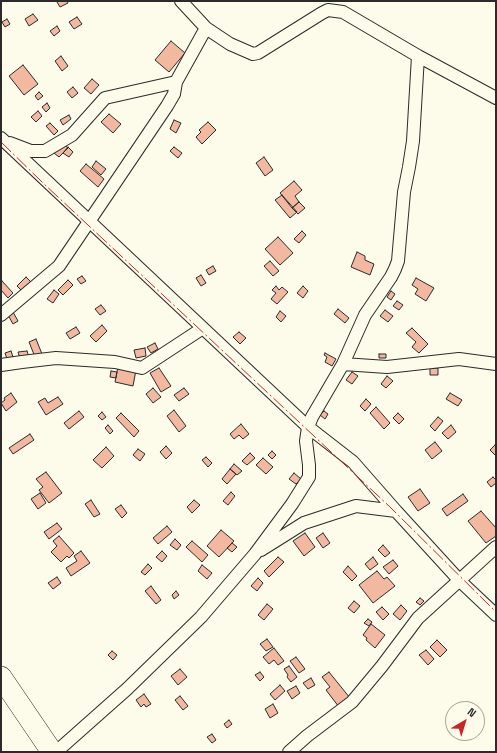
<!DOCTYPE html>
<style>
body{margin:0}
#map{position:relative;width:497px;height:753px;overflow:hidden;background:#fdfbea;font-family:"Space Grotesk",sans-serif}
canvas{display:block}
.frame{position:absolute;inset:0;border:2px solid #2b2b2b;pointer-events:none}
.north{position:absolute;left:445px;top:701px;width:40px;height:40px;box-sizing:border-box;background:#fdfbea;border:1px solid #a9a89e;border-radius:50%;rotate:38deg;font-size:11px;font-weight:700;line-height:16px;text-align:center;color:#2b2b2b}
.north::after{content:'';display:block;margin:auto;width:14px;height:18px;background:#c62828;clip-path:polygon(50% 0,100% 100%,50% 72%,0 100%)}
</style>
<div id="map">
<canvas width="497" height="753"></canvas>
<div class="frame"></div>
<div class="north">N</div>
</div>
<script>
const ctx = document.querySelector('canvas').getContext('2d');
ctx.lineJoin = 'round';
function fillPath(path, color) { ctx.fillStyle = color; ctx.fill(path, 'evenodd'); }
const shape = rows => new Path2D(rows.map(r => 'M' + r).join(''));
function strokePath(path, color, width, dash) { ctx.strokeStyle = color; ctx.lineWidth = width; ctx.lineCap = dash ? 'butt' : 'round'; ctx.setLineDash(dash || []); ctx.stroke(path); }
const building = shape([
 [60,1,67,1,68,3,60,7,57,2,60,1],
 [33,14,38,20,29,26,25,19,33,14],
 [77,17,82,24,74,29,69,22,77,17],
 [7,19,10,24,5,27,2,22,7,19],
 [57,26,60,31,54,36,50,31,57,26],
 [171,41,185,53,169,72,155,60,171,41],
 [61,56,68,66,62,71,55,61,61,56],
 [23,65,38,84,24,95,9,76,23,65],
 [92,79,99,85,91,94,84,88,92,79],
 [73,87,78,93,72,98,67,92,73,87],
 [39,92,43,96,38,100,35,96,39,92],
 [47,103,50,108,46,112,42,107,47,103],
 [38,111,42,116,36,122,31,117,38,111],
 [109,114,121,124,113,133,101,122,109,114],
 [69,115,71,119,63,125,60,120,69,115],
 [174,120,181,123,176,133,170,129,174,120],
 [208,122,216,130,202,144,196,137,201,132,199,130,208,122],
 [50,123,58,131,54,135,46,126,50,123],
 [62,143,68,148,59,157,54,153,62,143],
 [68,147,73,152,69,157,63,153,68,147],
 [174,147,182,153,178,158,170,151,174,147],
 [264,157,273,170,265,176,256,163,264,157],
 [96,161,106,169,101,175,92,167,96,161],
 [86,164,104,179,98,187,80,171,86,164],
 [294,181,302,190,295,196,299,202,292,208,280,193,294,181],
 [282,195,297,212,290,218,275,200,282,195],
 [299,202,305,208,298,214,292,208,299,202],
 [302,231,306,235,299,243,294,239,302,231],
 [278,237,293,253,280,265,265,249,278,237],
 [357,252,365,256,365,260,374,264,370,275,351,267,357,252],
 [270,261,279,271,273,276,264,266,270,261],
 [213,266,216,271,209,275,206,270,213,266],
 [201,275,206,283,201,286,196,278,201,275],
 [82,276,86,281,81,284,77,279,82,276],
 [26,277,32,283,23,292,17,286,26,277],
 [416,278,434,288,426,301,415,294,418,289,412,285,416,278],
 [68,280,73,285,63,295,58,290,68,280],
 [2,281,13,293,8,298,1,290,1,282,2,281],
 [276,286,279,290,282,287,288,292,277,304,271,299,276,293,272,290,276,286],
 [303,286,308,291,303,298,297,293,303,286],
 [54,290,59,294,53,303,47,299,54,290],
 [391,291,395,294,391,300,387,297,391,291],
 [397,301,403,305,399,310,393,306,397,301],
 [101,305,106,311,100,315,95,309,101,305],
 [338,309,349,318,345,323,334,314,338,309],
 [385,310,393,316,388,322,380,316,385,310],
 [280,311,286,316,281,322,276,317,280,311],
 [13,312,18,321,13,324,8,315,13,312],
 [102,325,107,331,96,342,90,336,102,325],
 [76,327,80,333,70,339,66,333,76,327],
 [412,328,428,344,419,353,412,347,416,342,406,333,412,328],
 [239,332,246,338,240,344,233,337,239,332],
 [36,339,42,354,35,357,29,342,36,339],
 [155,343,158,349,151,353,147,347,155,343],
 [145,348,146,356,136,358,134,350,145,348],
 [11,351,13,357,7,359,5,353,11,351],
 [27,351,29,357,20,359,18,352,27,351],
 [325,353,336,359,332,366,325,362,327,357,324,355,325,353],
 [379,354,386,354,386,358,379,358,379,354],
 [118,367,136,370,133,386,115,382,118,367],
 [159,368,171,386,161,392,150,373,159,368],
 [430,368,438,368,438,375,430,375,430,368],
 [111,371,117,372,116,378,110,377,111,371],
 [352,372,358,376,352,384,346,380,352,372],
 [387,376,393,381,386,388,381,384,387,376],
 [153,388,161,397,153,403,146,394,153,388],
 [184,388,189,394,179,401,174,395,184,388],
 [11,393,17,402,6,411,1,403,5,400,4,398,11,393],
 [450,393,462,400,458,406,446,399,450,393],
 [58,397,63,404,46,415,38,402,45,398,48,403,58,397],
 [366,399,371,404,365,411,360,406,366,399],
 [376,407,390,423,384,429,370,413,376,407],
 [174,410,186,426,179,432,167,416,174,410],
 [79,411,84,417,69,429,64,423,79,411],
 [324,411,328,414,325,419,320,415,324,411],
 [102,412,106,417,102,420,98,416,102,412],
 [121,413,139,431,134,437,116,418,121,413],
 [398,413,404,419,399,424,393,418,398,413],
 [438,417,443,421,435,431,430,426,438,417],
 [241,424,249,434,243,439,239,435,234,439,230,434,241,424],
 [108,425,113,431,110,434,105,428,108,425],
 [451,425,456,432,448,439,442,433,451,425],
 [30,434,34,440,13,454,9,448,30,434],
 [435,442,442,451,432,459,425,450,435,442],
 [495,445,496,446,496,456,490,450,495,445],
 [166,446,172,453,166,459,160,452,166,446],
 [106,447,114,456,102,468,93,460,106,447],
 [138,449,145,454,140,461,133,455,138,449],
 [272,451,276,455,272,459,268,455,272,451],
 [250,453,255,458,247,465,242,461,250,453],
 [206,457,212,463,208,467,202,460,206,457],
 [263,458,273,467,266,474,256,465,263,458],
 [234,464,242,471,237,475,230,469,234,464],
 [230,469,236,474,227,484,222,479,230,469],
 [46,472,62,493,49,503,39,490,43,487,36,479,46,472],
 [294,473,301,479,296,484,289,479,294,473],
 [493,477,496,480,496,483,491,487,487,482,493,477],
 [420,489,430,503,418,511,408,497,420,489],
 [231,492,235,496,228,505,223,501,231,492],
 [40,493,46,503,38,509,31,499,40,493],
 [463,494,468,501,447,516,442,509,463,494],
 [91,500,100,514,94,517,85,504,91,500],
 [194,500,200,505,192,513,187,507,194,500],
 [121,505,127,513,122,518,115,509,121,505],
 [481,511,496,528,496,536,486,543,468,521,481,511],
 [57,523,62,529,49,539,44,532,57,523],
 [167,526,172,532,158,544,153,538,167,526],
 [221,530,234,541,219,557,207,546,221,530],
 [305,533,315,547,304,556,293,541,305,533],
 [323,533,330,543,323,548,316,538,323,533],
 [59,536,74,553,69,558,67,556,61,562,51,552,57,546,53,541,59,536],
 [175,539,181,545,177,550,170,545,175,539],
 [192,541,208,555,202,562,186,547,192,541],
 [232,543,237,547,232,552,227,548,232,543],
 [383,545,390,553,385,557,378,550,383,545],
 [81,551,90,563,71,576,66,568,77,561,74,556,81,551],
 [162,551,167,556,162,562,156,557,162,551],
 [278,557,284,562,269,577,264,571,278,557],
 [373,557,378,564,370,570,365,564,373,557],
 [393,560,398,566,389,574,383,567,393,560],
 [148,564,152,568,145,575,141,572,148,564],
 [202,565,212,573,207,579,198,571,202,565],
 [348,566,357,576,352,581,343,572,348,566],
 [377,571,384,579,387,577,395,586,373,603,359,585,377,571],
 [57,577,61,583,53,589,48,583,57,577],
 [258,578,263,583,257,591,251,586,258,578],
 [151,586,161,600,156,604,145,591,151,586],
 [176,591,179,595,174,599,172,595,176,591],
 [420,598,424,601,420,605,416,602,420,598],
 [354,601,360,606,354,613,348,608,354,601],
 [267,604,273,609,264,620,258,615,267,604],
 [401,605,407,611,400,620,393,614,401,605],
 [382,607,389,614,383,620,376,612,382,607],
 [368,619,372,622,369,626,364,623,368,619],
 [371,624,385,635,375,648,366,640,367,638,363,635,371,624],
 [267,639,273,647,266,651,260,644,267,639],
 [437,640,447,650,440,657,430,647,437,640],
 [274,648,284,661,278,665,274,660,269,664,263,657,274,648],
 [426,650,434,659,428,665,419,655,426,650],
 [112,651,117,655,113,660,108,655,112,651],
 [296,657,305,669,299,673,290,661,296,657],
 [289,666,297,677,291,682,287,677,288,675,284,669,289,666],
 [180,669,187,677,178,685,171,676,180,669],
 [260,672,264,677,260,681,255,675,260,672],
 [329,672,350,698,339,707,326,690,330,687,322,677,329,672],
 [311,678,315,685,308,689,303,683,311,678],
 [280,685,285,691,275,700,270,694,280,685],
 [296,686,300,693,292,699,287,691,296,686],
 [144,694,151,704,146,707,144,704,141,707,136,700,144,694],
 [180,696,188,706,183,710,175,700,180,696],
 [273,704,278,713,270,718,265,709,273,704],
 [229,720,232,724,227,728,224,724,229,720],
 [212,734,216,740,212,743,207,737,212,734]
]);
fillPath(building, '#f2b8a0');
strokePath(building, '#2b2b2b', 1);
const street = shape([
 [181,1,206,28,230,44,253,54,258,53,322,13,328,10,343,12,418,56,496,98],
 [1,138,308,427,353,462,396,511],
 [10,143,31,151,45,151,72,135,105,98,176,82],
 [1,315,59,266,167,106,174,94,176,82,206,28],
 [343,364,387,367,459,359,496,364],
 [1,365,22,362,56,358,115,362,142,368,203,328],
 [261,550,304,523,356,506,396,511,460,581,496,615],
 [56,752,127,689,201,617,255,554,292,504,309,477,309,465,306,441,308,427,312,417,343,364,365,315,391,277,395,269,398,261,404,192,409,167,413,141,418,56],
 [289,752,307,736,352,702,382,666,418,618,496,547]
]);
const highway = shape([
 [1,677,52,752]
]);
strokePath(street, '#2b2b2b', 14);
strokePath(highway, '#2b2b2b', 22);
strokePath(street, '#fdfbea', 12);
strokePath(highway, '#fdfbea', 21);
strokePath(shape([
 [1,142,43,183,390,507,496,612]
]), '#c62828', 1, [14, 3, 2, 3]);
</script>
